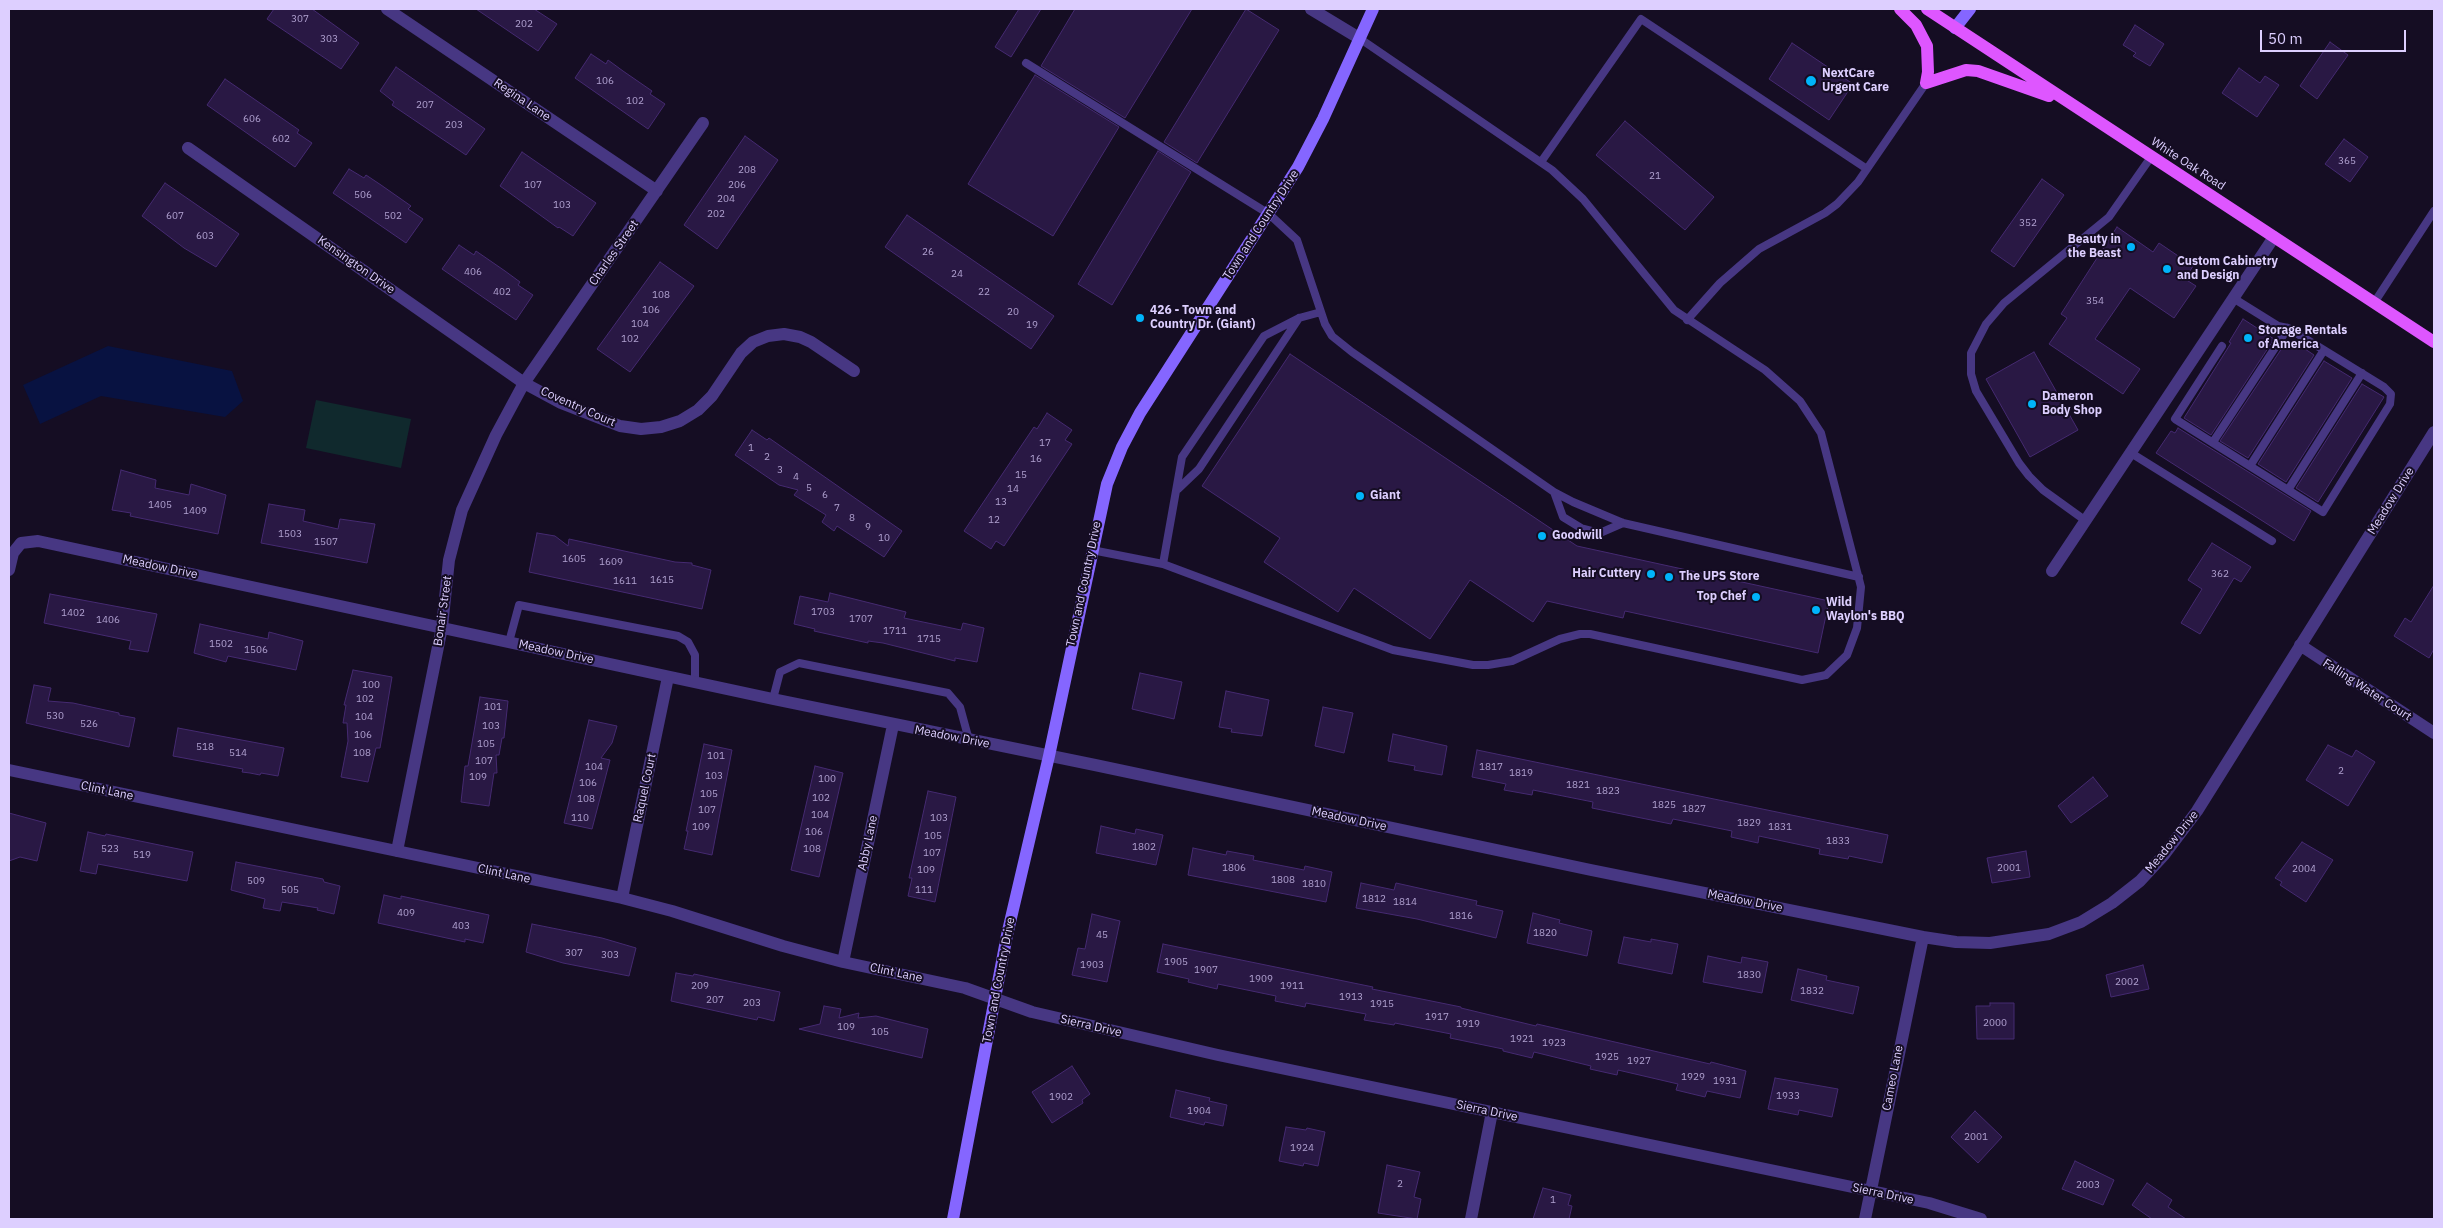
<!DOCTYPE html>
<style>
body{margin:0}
#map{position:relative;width:2443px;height:1228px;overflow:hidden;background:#150d23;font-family:"IBM Plex Sans",sans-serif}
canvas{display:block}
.frame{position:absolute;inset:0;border:10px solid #ddcfff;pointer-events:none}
.scale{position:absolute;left:2260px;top:30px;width:146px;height:22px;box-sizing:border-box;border:2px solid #ddcfff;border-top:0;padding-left:6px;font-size:15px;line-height:18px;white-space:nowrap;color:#ddcfff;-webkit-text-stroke:4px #150d23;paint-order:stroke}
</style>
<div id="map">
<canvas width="2443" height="1228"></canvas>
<div class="frame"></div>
<div class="scale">50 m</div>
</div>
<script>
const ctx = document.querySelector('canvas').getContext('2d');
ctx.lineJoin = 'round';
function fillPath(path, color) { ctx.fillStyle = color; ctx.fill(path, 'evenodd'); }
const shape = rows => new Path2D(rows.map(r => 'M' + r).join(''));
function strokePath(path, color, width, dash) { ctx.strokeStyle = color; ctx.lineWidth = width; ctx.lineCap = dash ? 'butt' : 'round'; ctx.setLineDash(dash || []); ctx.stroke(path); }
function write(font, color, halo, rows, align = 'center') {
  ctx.font = font + ' "IBM Plex Sans",sans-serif'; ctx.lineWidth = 4; ctx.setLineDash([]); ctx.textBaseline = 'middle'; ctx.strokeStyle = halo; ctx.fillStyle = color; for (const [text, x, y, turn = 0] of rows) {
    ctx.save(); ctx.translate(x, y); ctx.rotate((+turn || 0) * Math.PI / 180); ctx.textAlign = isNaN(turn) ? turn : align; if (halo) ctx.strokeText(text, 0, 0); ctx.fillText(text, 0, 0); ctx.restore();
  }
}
fillPath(shape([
 [316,400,411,419,401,468,306,448]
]), '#10292d');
fillPath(shape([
 [108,346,232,371,243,401,225,417,101,396,40,424,23,385]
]), '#081241');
const building = shape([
 [274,9,312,9,359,43,341,69,267,19,274,9],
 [476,9,534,9,557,24,538,51,476,9],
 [1019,9,1041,9,1011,57,995,47,1019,9],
 [1075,9,1192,9,1125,118,1041,66,1075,9],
 [1246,9,1279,30,1197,163,1164,142,1246,9],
 [2135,25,2164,44,2150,66,2133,56,2136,53,2123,45,2135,25],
 [2330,42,2348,55,2317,99,2300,86,2330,42],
 [1792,43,1853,84,1829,120,1769,79,1792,43],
 [591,54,606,64,608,60,623,71,652,91,650,94,665,104,648,129,575,78,591,54],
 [396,67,485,129,466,155,392,105,394,102,380,91,396,67],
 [2239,68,2260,83,2265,76,2279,85,2257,117,2222,93,2239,68],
 [1035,75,1119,127,1053,236,968,184,1035,75],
 [225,79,299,130,297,133,312,143,295,167,207,105,225,79],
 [1625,121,1714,197,1685,230,1596,155,1625,121],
 [745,136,778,160,717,249,684,225,745,136],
 [2344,139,2368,157,2350,182,2325,164,2344,139],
 [1158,151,1191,172,1112,305,1078,284,1158,151],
 [522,152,596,203,573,236,559,227,558,228,500,186,522,152],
 [349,169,364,178,366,175,381,185,411,206,408,209,423,219,406,243,333,193,349,169],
 [2042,179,2064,195,2014,267,1991,251,2042,179],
 [165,183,239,234,216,267,184,248,142,216,165,183],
 [907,215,1054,316,1031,349,885,247,907,215],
 [2117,227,2153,252,2159,243,2193,266,2185,279,2196,286,2174,318,2130,288,2095,339,2140,369,2123,394,2049,344,2067,318,2061,314,2117,227],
 [459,245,474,255,476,251,505,271,520,282,518,285,533,295,516,320,442,269,459,245],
 [660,262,694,286,630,372,597,349,660,262],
 [2243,319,2274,339,2211,435,2184,418,2231,343,2229,342,2243,319],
 [2293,341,2314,355,2248,458,2220,441,2284,345,2288,348,2293,341],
 [2034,352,2078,430,2030,457,1986,379,2034,352],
 [1290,354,1577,546,1829,601,1818,653,1625,611,1623,618,1547,601,1533,622,1470,580,1430,639,1354,588,1338,612,1264,562,1280,538,1202,486,1290,354],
 [2324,361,2352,378,2286,482,2258,464,2324,361],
 [2362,384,2384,397,2318,502,2296,488,2362,384],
 [1047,413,1072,430,1065,440,1072,444,1004,546,996,541,991,549,964,531,1034,427,1037,429,1047,413],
 [2178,428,2311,511,2294,541,2156,453,2171,431,2175,433,2178,428],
 [752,430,767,440,769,438,902,531,884,557,837,526,834,531,822,522,826,515,794,495,798,490,779,485,735,455,752,430],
 [121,470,156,480,155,488,189,495,191,484,226,495,218,534,130,516,131,513,112,510,121,470],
 [269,504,305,510,303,521,338,529,340,519,375,524,367,563,261,543,269,504],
 [537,533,555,536,568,546,569,539,675,562,692,563,692,565,711,570,702,609,529,572,537,533],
 [2212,543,2251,567,2241,582,2234,578,2200,634,2181,623,2202,589,2188,580,2212,543],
 [2434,585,2434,649,2429,658,2394,636,2405,618,2411,622,2434,585],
 [830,593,906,612,904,618,961,630,963,623,984,628,977,662,955,658,955,661,883,643,868,641,868,643,814,631,815,629,794,624,800,596,828,602,830,593],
 [50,594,157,614,148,652,129,649,131,641,44,623,50,594],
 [200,624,268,639,269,632,303,641,296,670,228,656,226,662,194,653,200,624],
 [353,670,392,677,380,748,376,748,368,782,341,777,348,741,347,723,343,723,346,705,344,705,353,670],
 [1140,673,1182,682,1174,719,1132,709,1140,673],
 [34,685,51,688,48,701,73,703,119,713,119,715,135,718,129,747,26,723,34,685],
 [1226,691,1269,700,1262,736,1231,732,1232,729,1219,727,1226,691],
 [480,697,508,701,504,738,502,738,499,755,496,755,497,773,494,773,489,806,461,802,465,766,468,766,480,697],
 [1323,707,1353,713,1344,753,1315,746,1323,707],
 [589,720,617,726,612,743,601,758,610,760,592,829,564,823,589,720],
 [178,728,284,748,278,776,261,773,260,775,250,773,242,772,243,769,173,756,178,728],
 [1393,734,1447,746,1442,775,1414,770,1415,766,1388,761,1393,734],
 [704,744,732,750,712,855,684,849,688,831,686,831,704,744],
 [2328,745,2352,757,2356,750,2375,762,2348,806,2306,780,2328,745],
 [1477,750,1888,835,1882,863,1849,856,1848,859,1819,854,1820,849,1759,836,1758,843,1731,837,1732,831,1673,819,1671,824,1592,808,1593,802,1533,790,1532,795,1504,790,1506,784,1472,777,1477,750],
 [815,766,843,773,819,877,791,870,815,766],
 [2093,777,2108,796,2071,823,2058,806,2093,777],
 [928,791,956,797,935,902,908,896,912,878,909,878,928,791],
 [9,813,46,823,37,861,20,857,9,861,9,813],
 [1101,826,1135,834,1136,829,1163,835,1156,865,1096,853,1101,826],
 [88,832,105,836,106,834,193,852,187,881,98,864,96,874,80,871,88,832],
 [2302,842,2333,860,2306,902,2280,885,2282,882,2275,878,2302,842],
 [1193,848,1226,855,1227,851,1254,856,1253,860,1304,870,1305,866,1332,872,1326,902,1188,875,1193,848],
 [2026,851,2030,877,1992,883,1987,858,2026,851],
 [236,862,323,879,324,882,340,886,334,914,317,910,318,908,282,902,280,911,263,908,265,899,231,890,236,862],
 [1361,883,1394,890,1396,883,1477,901,1476,905,1503,911,1496,938,1417,919,1356,908,1361,883],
 [384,895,401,899,401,896,489,915,483,943,465,939,465,942,378,923,384,895],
 [1533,913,1560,920,1559,923,1592,931,1587,956,1527,943,1533,913],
 [1092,914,1120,921,1107,982,1072,975,1078,948,1085,949,1092,914],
 [532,924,602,938,636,948,629,976,563,963,526,952,532,924],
 [1624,937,1651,942,1651,939,1678,944,1672,974,1618,963,1624,937],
 [1163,944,1373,987,1372,989,1461,1007,1461,1008,1536,1026,1537,1024,1710,1064,1711,1062,1746,1071,1740,1098,1707,1091,1705,1097,1676,1090,1678,1084,1618,1070,1617,1075,1590,1069,1591,1066,1534,1052,1532,1058,1503,1051,1503,1049,1450,1038,1451,1034,1395,1023,1394,1025,1364,1020,1366,1014,1306,1003,1305,1007,1275,1001,1276,996,1218,984,1217,989,1188,982,1189,979,1157,972,1163,944],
 [1708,956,1741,963,1742,957,1768,962,1762,993,1703,982,1708,956],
 [2143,965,2149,989,2111,997,2106,975,2143,965],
 [1798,969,1827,976,1826,980,1859,987,1853,1014,1791,1000,1798,969],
 [676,973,693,976,694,974,780,992,774,1021,758,1017,757,1020,671,1001,676,973],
 [1990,1003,2014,1003,2014,1039,1977,1039,1976,1006,1990,1006,1990,1003],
 [824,1006,841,1009,839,1018,859,1013,858,1018,876,1016,928,1029,922,1058,799,1029,820,1024,824,1006],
 [1072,1066,1090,1094,1082,1100,1083,1103,1052,1123,1032,1092,1072,1066],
 [1775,1078,1838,1089,1832,1117,1799,1110,1798,1115,1768,1109,1775,1078],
 [1176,1090,1210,1098,1209,1101,1227,1105,1223,1126,1205,1122,1204,1125,1170,1117,1176,1090],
 [1975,1111,2002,1137,1978,1163,1951,1137,1975,1111],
 [1286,1127,1306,1130,1307,1128,1325,1132,1318,1166,1304,1163,1303,1166,1279,1161,1286,1127],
 [2075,1161,2114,1180,2103,1205,2062,1189,2075,1161],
 [1387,1165,1420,1172,1414,1197,1421,1199,1417,1219,1378,1213,1387,1165],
 [2147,1183,2172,1200,2168,1207,2186,1219,2152,1219,2132,1205,2147,1183],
 [1543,1188,1571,1195,1568,1205,1572,1206,1569,1219,1533,1219,1543,1188]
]);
fillPath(building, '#291844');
strokePath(building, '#452a71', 1);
strokePath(shape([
 [1026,63,1269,214,1297,240,1325,324,1332,336,1352,352,1554,492,1573,502,1623,523,1859,577],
 [1541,162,1641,19,1867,169],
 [2374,303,2434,211],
 [1687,320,1720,283,1759,249,1825,213,1837,204,1858,182,1926,83],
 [2222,346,2175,419,2323,512,2390,404,2391,394,2384,387,2288,328,2278,326,2233,298],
 [2213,442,2288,328],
 [2131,453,2272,541],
 [2250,466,2324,350],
 [1178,489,1199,469,1299,318],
 [2288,490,2362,373],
 [1554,492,1563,517,1581,528,1600,533,1623,523],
 [2086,521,2043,490,2029,476,2019,463,1976,391,1971,374,1971,353,1986,324,2004,303,2109,217,2151,157],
 [1092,550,1163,564,1393,650,1473,665,1488,665,1512,661,1560,639,1580,634,1590,634,1802,680,1826,675,1847,655,1857,628,1861,587,1821,433,1800,401,1765,370,1674,310,1583,199,1552,170,1359,38],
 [1163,564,1182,457,1264,336,1299,318,1321,312],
 [509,642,519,605,678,636,688,642,695,655,695,683],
 [773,699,780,672,799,663,948,693,960,707,969,740]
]), '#473783', 8);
strokePath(shape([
 [387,9,657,191],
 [1311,9,1359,38],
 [188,148,524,383,561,403,620,426,641,429,661,427,680,421,698,410,712,396,741,353,753,342,768,336,784,334,800,337,811,342,854,371],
 [9,570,13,553,21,543,38,541,773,699,1095,765,1591,870,1923,937,1956,942,1990,943,2049,934,2081,922,2112,903,2140,881,2164,855,2197,811,2434,432],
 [2052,571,2274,237],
 [2300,645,2434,733],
 [9,770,622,898,672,911,783,946,843,962,965,988,1032,1012,1218,1055,1929,1203,1981,1219],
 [397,851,442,627,449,560,462,510,496,435,524,383,703,123],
 [622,898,668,677],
 [843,962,893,725],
 [1471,1219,1492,1112],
 [1865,1219,1923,937]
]), '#473783', 12);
strokePath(shape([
 [1955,28,1970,9],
 [953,1219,1007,935,1049,756,1107,484,1122,447,1140,413,1298,167,1323,119,1373,9]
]), '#8566ff', 12);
strokePath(shape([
 [1900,9,1916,25,1927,46,1928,72,1926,83],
 [1927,9,2434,342],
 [1926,83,1966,70,1978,71,2049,96]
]), '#de56ff', 12);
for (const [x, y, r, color] of [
 [1811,81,6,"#00b4fa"],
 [2131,247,5,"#00b4fa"],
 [2167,269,5,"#00b4fa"],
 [1140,318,5,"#00b4fa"],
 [2248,338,5,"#00b4fa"],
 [2032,404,5,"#00b4fa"],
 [1360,496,5,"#00b4fa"],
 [1542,536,5,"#00b4fa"],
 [1651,574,5,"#00b4fa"],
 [1669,577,5,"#00b4fa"],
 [1756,597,5,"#00b4fa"],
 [1816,610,5,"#00b4fa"]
]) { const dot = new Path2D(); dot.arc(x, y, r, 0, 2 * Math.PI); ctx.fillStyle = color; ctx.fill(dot); strokePath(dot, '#150d23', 2); }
write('10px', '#b0a1d0', null, [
 ["307",300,19],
 ["202",524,24],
 ["303",329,39],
 ["106",605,81],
 ["102",635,101],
 ["207",425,105],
 ["606",252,119],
 ["203",454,125],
 ["602",281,139],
 ["365",2347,161],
 ["208",747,170],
 ["21",1655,176],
 ["107",533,185],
 ["206",737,185],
 ["506",363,195],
 ["204",726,199],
 ["103",562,205],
 ["202",716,214],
 ["607",175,216],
 ["502",393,216],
 ["352",2028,223],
 ["603",205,236],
 ["26",928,252],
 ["406",473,272],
 ["24",957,274],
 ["402",502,292],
 ["22",984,292],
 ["108",661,295],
 ["354",2095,301],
 ["106",651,310],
 ["20",1013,312],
 ["104",640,324],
 ["19",1032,325],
 ["102",630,339],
 ["17",1045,443],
 ["1",751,448],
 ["2",767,457],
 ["16",1036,459],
 ["3",780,470],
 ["15",1021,475],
 ["4",796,477],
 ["5",809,488],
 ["14",1013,489],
 ["6",825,495],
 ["13",1001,502],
 ["1405",160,505],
 ["7",837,508],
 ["1409",195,511],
 ["8",852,518],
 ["12",994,520],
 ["9",868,527],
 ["1503",290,534],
 ["10",884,538],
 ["1507",326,542],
 ["1605",574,559],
 ["1609",611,562],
 ["362",2220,574],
 ["1615",662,580],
 ["1611",625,581],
 ["1703",823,612],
 ["1402",73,613],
 ["1707",861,619],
 ["1406",108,620],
 ["1711",895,631],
 ["1715",929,639],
 ["1502",221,644],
 ["1506",256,650],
 ["100",371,685],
 ["102",365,699],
 ["101",493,707],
 ["530",55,716],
 ["104",364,717],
 ["526",89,724],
 ["103",491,726],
 ["106",363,735],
 ["105",486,744],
 ["518",205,747],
 ["514",238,753],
 ["108",362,753],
 ["101",716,756],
 ["107",484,761],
 ["104",594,767],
 ["1817",1491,767],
 ["2",2341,771],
 ["1819",1521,773],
 ["103",714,776],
 ["109",478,777],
 ["100",827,779],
 ["106",588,783],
 ["1821",1578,785],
 ["1823",1608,791],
 ["105",709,794],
 ["102",821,798],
 ["108",586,799],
 ["1825",1664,805],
 ["1827",1694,809],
 ["107",707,810],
 ["104",820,815],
 ["110",580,818],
 ["103",939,818],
 ["1829",1749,823],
 ["109",701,827],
 ["1831",1780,827],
 ["106",814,832],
 ["105",933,836],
 ["1833",1838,841],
 ["1802",1144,847],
 ["523",110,849],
 ["108",812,849],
 ["107",932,853],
 ["519",142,855],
 ["1806",1234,868],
 ["2001",2009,868],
 ["2004",2304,869],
 ["109",926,870],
 ["1808",1283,880],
 ["509",256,881],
 ["1810",1314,884],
 ["505",290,890],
 ["111",924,890],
 ["1812",1374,899],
 ["1814",1405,902],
 ["409",406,913],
 ["1816",1461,916],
 ["403",461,926],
 ["1820",1545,933],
 ["45",1102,935],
 ["307",574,953],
 ["303",610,955],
 ["1905",1176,962],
 ["1903",1092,965],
 ["1907",1206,970],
 ["1830",1749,975],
 ["1909",1261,979],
 ["2002",2127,982],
 ["209",700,986],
 ["1911",1292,986],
 ["1832",1812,991],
 ["1913",1351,997],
 ["207",715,1000],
 ["203",752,1003],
 ["1915",1382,1004],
 ["1917",1437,1017],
 ["2000",1995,1023],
 ["1919",1468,1024],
 ["109",846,1027],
 ["105",880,1032],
 ["1921",1522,1039],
 ["1923",1554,1043],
 ["1925",1607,1057],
 ["1927",1639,1061],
 ["1929",1693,1077],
 ["1931",1725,1081],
 ["1933",1788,1096],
 ["1902",1061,1097],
 ["1904",1199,1111],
 ["2001",1976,1137],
 ["1924",1302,1148],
 ["2",1400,1184],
 ["2003",2088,1185],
 ["1",1553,1200]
]);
write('bold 12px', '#ddcfff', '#150d23', [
 ["NextCare",1822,74],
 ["Urgent Care",1822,88],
 ["Beauty in",2121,240,"right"],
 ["the Beast",2121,254,"right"],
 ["Custom Cabinetry",2177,262],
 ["and Design",2177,276],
 ["426 - Town and",1150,311],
 ["Country Dr. (Giant)",1150,325],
 ["Storage Rentals",2258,331],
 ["of America",2258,345],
 ["Dameron",2042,397],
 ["Body Shop",2042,411],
 ["Giant",1370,496],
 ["Goodwill",1552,536],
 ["Hair Cuttery",1641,574,"right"],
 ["The UPS Store",1679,577],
 ["Top Chef",1746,597,"right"],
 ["Wild",1826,603],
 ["Waylon's BBQ",1826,617]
], 'left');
write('12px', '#ddcfff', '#150d23', [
 ["Regina Lane",522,100,34],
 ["White Oak Road",2188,164,33],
 ["Town and Country Drive",1261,225,-57],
 ["Charles Street",614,253,-55],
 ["Kensington Drive",356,265,35],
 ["Coventry Court",578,407,24],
 ["Meadow Drive",2391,501,-58],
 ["Meadow Drive",160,567,12],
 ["Town and Country Drive",1084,584,-78],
 ["Bonair Street",443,611,-82],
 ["Meadow Drive",556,652,12],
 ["Falling Water Court",2367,690,33],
 ["Meadow Drive",952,737,11],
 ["Raquel Court",645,788,-78],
 ["Clint Lane",107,791,12],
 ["Meadow Drive",1349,819,12],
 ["Meadow Drive",2172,842,-51],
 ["Abby Lane",868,843,-78],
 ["Clint Lane",504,874,12],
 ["Meadow Drive",1745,901,11],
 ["Clint Lane",896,973,12],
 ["Town and Country Drive",999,980,-79],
 ["Sierra Drive",1091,1026,13],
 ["Cameo Lane",1893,1078,-79],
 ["Sierra Drive",1487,1111,12],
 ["Sierra Drive",1883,1194,12]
]);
</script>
